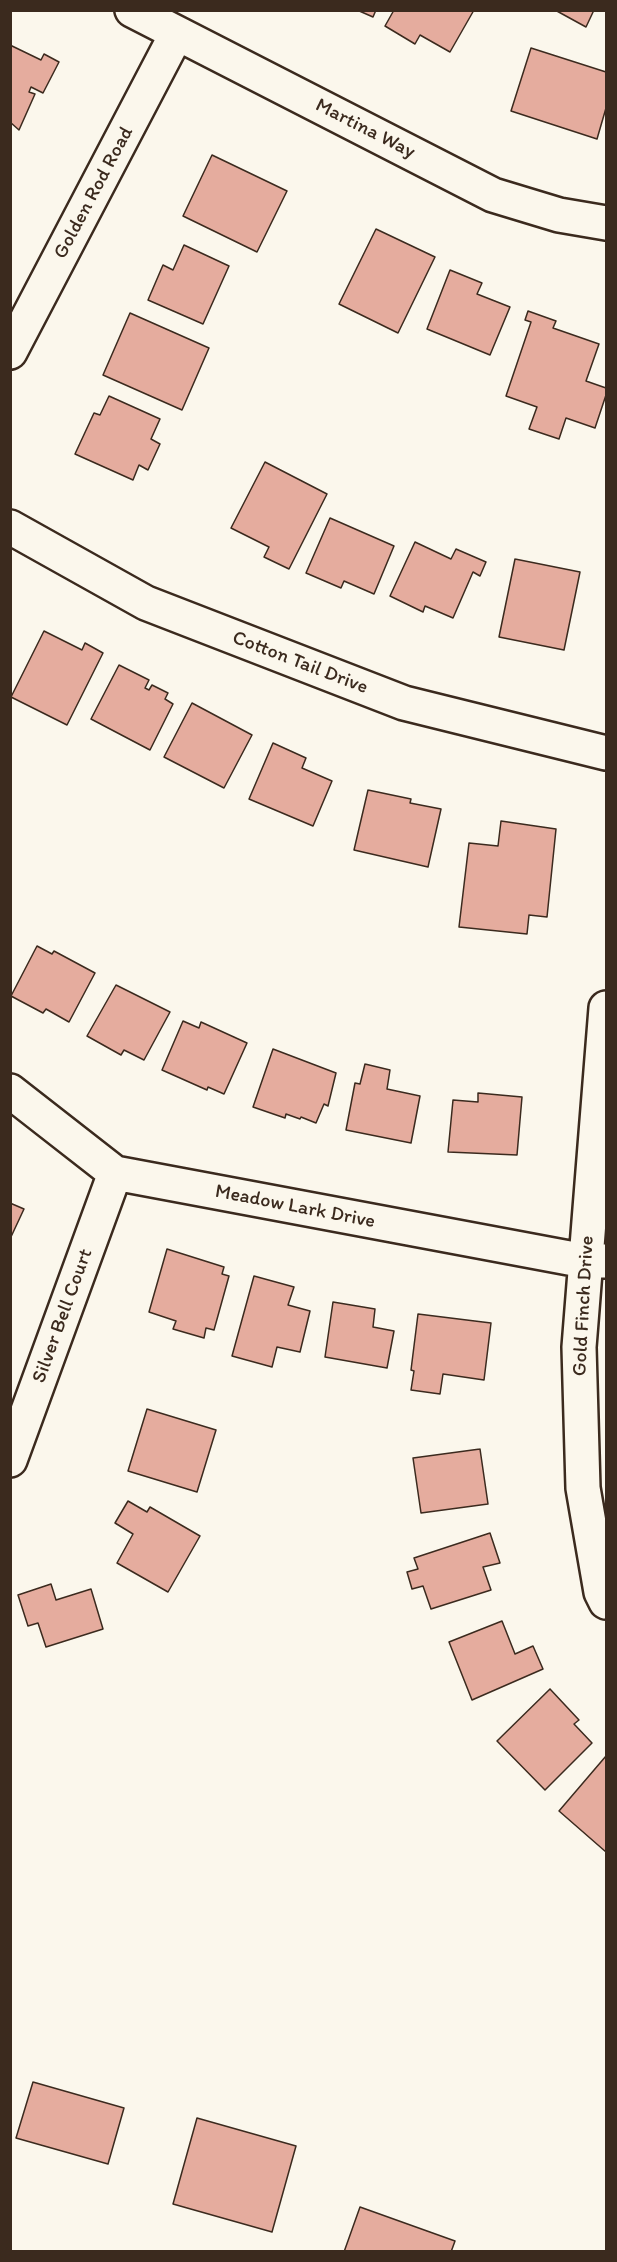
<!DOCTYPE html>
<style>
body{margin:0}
#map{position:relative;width:617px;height:2262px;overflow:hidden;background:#fbf7ec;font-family:Itim,sans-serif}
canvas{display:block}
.frame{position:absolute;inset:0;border:12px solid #3b2a1e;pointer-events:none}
</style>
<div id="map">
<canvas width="617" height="2262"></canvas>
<div class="frame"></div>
</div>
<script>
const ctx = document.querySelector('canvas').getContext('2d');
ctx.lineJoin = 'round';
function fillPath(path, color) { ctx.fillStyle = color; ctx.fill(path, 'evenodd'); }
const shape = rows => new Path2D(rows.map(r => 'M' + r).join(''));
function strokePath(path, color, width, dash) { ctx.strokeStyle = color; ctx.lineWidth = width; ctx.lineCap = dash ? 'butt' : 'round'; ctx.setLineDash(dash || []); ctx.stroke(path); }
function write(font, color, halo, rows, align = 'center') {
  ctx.font = font + ' Itim,sans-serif'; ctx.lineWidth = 4.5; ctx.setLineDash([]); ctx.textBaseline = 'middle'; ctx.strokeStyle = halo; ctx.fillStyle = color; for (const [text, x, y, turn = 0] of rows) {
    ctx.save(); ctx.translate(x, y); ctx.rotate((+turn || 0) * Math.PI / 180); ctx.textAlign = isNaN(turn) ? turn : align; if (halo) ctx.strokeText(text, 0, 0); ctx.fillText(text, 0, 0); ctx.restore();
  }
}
const building = shape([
 [357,10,376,10,373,17,357,10],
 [394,10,474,10,450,52,420,35,415,44,385,26,394,10],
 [555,10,594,10,586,27,555,10],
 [10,45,41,60,44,54,59,62,43,93,31,87,29,92,35,94,19,130,10,122,10,45],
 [531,48,606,72,606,108,597,139,511,111,531,48],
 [212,155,287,191,257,252,183,216,212,155],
 [376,229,435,257,398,333,339,304,376,229],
 [184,245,229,266,203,324,148,300,163,265,173,270,184,245],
 [450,270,482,283,477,294,510,307,490,355,427,329,450,270],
 [528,311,556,321,553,328,599,344,586,381,606,388,606,395,595,428,566,418,559,439,529,429,537,407,506,396,531,322,525,320,528,311],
 [130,313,209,348,182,410,103,375,130,313],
 [109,396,160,419,151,439,160,444,148,470,139,465,133,480,75,454,94,413,100,415,109,396],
 [265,462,327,494,289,569,264,557,269,547,231,528,265,462],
 [330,518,394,546,374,594,344,581,341,588,306,573,330,518],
 [415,542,451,559,456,549,486,562,480,576,473,572,453,618,425,606,423,612,390,596,415,542],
 [515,559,580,572,564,650,499,637,515,559],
 [44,631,82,650,85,643,103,653,67,725,11,697,44,631],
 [119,665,149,680,145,688,149,690,152,685,168,693,165,699,173,704,150,750,91,719,119,665],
 [192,703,252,735,224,788,164,757,192,703],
 [273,743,306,758,302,768,332,781,313,826,249,799,273,743],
 [368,790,411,799,410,803,441,809,428,867,354,850,368,790],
 [501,821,556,829,547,917,529,915,527,934,459,927,469,843,498,846,501,821],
 [37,946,52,954,54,951,95,973,69,1022,46,1009,43,1013,11,996,37,946],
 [116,985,170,1012,144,1060,124,1050,121,1055,87,1036,116,985],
 [183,1021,199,1028,201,1022,247,1043,224,1094,208,1087,207,1090,162,1070,183,1021],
 [273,1049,336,1073,328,1106,324,1104,316,1123,301,1117,300,1119,286,1114,285,1118,253,1107,273,1049],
 [365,1064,390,1070,387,1089,420,1096,411,1143,346,1130,355,1083,360,1084,365,1064],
 [478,1093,522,1097,517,1155,448,1152,453,1100,478,1102,478,1093],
 [10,1203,24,1209,10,1239,10,1203],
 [167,1249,224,1267,222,1274,229,1276,214,1330,206,1328,204,1338,173,1329,176,1321,149,1312,167,1249],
 [254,1276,294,1287,288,1305,310,1311,300,1352,277,1347,272,1367,232,1356,254,1276],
 [333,1302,375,1309,373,1327,394,1331,387,1368,325,1357,333,1302],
 [418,1314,491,1323,484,1380,443,1374,440,1394,411,1390,414,1371,411,1370,418,1314],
 [147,1409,216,1430,197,1492,128,1471,147,1409],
 [480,1449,488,1504,421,1513,413,1458,480,1449],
 [128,1501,147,1512,150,1507,200,1536,168,1592,117,1563,133,1534,115,1523,128,1501],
 [490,1533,500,1563,483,1567,491,1590,431,1609,423,1586,412,1589,407,1572,418,1569,414,1558,490,1533],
 [51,1584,56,1600,91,1589,103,1629,46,1647,38,1623,28,1626,18,1595,51,1584],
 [502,1621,515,1654,533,1646,543,1669,472,1700,449,1642,502,1621],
 [550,1689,579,1720,574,1724,592,1743,545,1790,497,1741,550,1689],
 [606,1756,606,1852,559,1811,606,1756],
 [33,2082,124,2108,108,2164,16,2138,33,2082],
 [197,2118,296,2146,272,2232,173,2204,197,2118],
 [360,2207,455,2241,451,2252,344,2252,360,2207]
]);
fillPath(building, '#e5ac9e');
strokePath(building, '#3b2a1e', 1.5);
const minor = shape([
 [132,10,493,195,559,215,606,223],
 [10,352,177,33],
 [10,527,146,603,404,703,606,753],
 [606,1008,579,1347,583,1488,601,1592,606,1602],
 [10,1091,115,1173,585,1261,606,1261],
 [10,1460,115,1173]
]);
strokePath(minor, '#3b2a1e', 38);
strokePath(minor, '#fbf7ec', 33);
write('20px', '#3b2a1e', '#fbf7ec', [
 ["Martina Way",365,129,27],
 ["Golden Rod Road",94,193,-62],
 ["Cotton Tail Drive",300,663,21],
 ["Meadow Lark Drive",295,1207,11],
 ["Gold Finch Drive",584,1306,-87],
 ["Silver Bell Court",63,1316,-70]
]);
</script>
